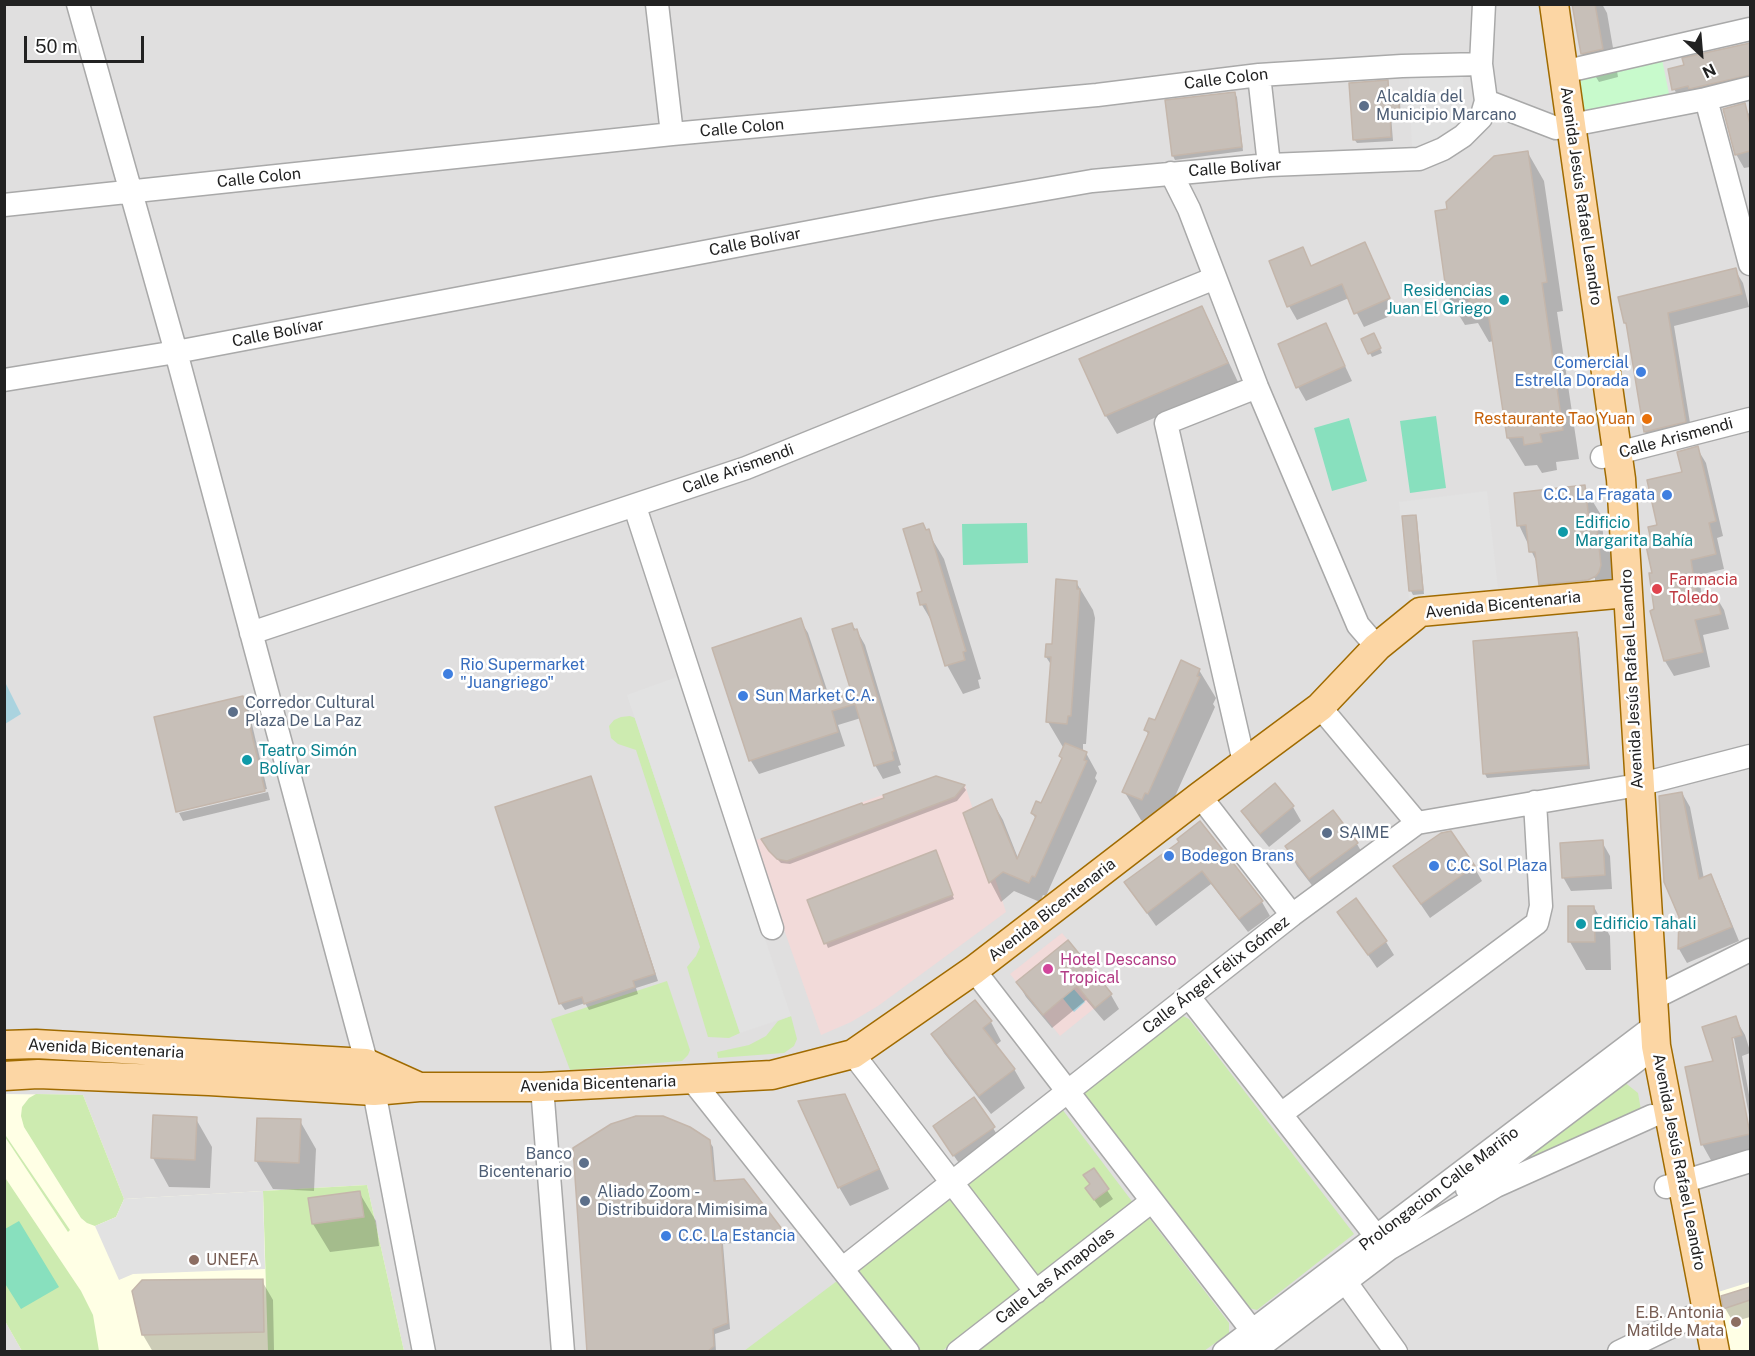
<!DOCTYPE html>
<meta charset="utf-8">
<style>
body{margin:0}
#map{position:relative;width:1755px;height:1356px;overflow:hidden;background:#f2efe9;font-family:"Public Sans",sans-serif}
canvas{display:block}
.frame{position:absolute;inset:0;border:6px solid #222;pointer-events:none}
.north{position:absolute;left:1671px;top:24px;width:60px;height:60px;-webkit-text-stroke:4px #fff;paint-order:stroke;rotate:154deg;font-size:16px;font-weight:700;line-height:24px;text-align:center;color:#222}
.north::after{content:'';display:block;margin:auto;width:21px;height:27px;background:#222;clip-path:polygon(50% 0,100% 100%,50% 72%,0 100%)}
.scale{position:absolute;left:24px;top:36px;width:120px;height:27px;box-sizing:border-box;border:3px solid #222;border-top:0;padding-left:8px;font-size:18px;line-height:21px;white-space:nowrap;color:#222;-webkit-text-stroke:4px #fff;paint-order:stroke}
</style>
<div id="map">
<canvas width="1755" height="1356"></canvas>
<div class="frame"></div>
<div class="north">N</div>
<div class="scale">50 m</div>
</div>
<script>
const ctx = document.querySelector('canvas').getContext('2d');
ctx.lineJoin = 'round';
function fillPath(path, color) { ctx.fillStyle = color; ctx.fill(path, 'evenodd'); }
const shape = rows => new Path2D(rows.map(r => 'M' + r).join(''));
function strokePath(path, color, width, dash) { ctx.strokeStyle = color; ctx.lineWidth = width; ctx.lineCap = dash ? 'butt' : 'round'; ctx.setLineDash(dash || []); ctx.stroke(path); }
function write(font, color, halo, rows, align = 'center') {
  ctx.font = font + ' "Public Sans",sans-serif'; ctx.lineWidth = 5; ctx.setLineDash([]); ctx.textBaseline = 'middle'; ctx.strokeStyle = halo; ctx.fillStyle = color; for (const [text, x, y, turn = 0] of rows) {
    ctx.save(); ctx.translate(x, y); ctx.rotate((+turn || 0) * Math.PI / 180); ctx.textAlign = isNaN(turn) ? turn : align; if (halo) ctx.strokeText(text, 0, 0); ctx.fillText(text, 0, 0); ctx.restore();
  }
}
fillPath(shape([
 [5,5,1750,5,1750,1351,5,1352]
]), '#e0dfdf');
fillPath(shape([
 [936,776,965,785,1006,912,878,1006,851,1022,821,1035,753,841],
 [1062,933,1112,994,1060,1036,1010,974]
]), '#f2dad9');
fillPath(shape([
 [4,1094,83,1095,124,1199,367,1185,404,1351,22,1351,5,1321],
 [1750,1282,1750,1351,1727,1351,1715,1293]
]), '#ffffe5');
fillPath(shape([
 [630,716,635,718,740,1033,729,1038,708,1037,687,967,696,956,700,947,636,750,618,744,611,738,609,726,614,720,621,717],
 [667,981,690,1050,688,1055,682,1061,570,1070,551,1019],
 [791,1016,797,1039,794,1046,784,1053,718,1058,717,1052,749,1045,766,1036,778,1021],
 [1183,1016,1189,1019,1354,1234,1257,1310,1249,1308,1081,1092],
 [1623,1081,1638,1093,1641,1110,1514,1166],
 [36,1094,83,1095,124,1199,116,1217,95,1226,87,1223,81,1218,24,1127,21,1116,22,1107,29,1098],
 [1062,1109,1134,1204,1038,1277,965,1182],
 [4,1133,70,1230,68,1232,5,1137],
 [4,1176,81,1291,93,1315,99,1351,22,1351,5,1321],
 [367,1185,404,1351,268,1351,263,1191],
 [948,1195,1022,1291,942,1351,916,1351,852,1268],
 [1149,1218,1229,1323,1229,1333,1204,1351,973,1352],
 [837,1281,892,1351,744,1351]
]), '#cdebb0');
fillPath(shape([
 [1661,54,1670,99,1584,117,1574,72]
]), '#c8facc');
fillPath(shape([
 [1436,416,1446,488,1410,493,1400,421],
 [1349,418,1367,481,1332,491,1314,428],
 [1027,523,1028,563,963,565,962,524],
 [19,1221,59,1287,21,1309,4,1282,5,1229]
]), '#88e0be');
fillPath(shape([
 [1463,71,1464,123,1427,147,1412,148,1409,74],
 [1487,491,1498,589,1409,599,1399,502],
 [677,677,791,1016,740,1033,627,695],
 [263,1191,265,1269,133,1274,119,1280,95,1226,116,1217,124,1199]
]), '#e2e2e2');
fillPath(shape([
 [4,680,21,714,5,724,4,724],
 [1072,987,1085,1002,1074,1012,1061,996]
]), '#aad3df');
fillPath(shape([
 [1574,4,1602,4,1607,13,1618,77,1599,82,1582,54],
 [1750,44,1750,90,1682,103,1674,89,1685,66,1684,60],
 [1387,82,1389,86,1390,99,1398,99,1400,103,1401,116,1391,116,1393,141,1357,143,1354,139],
 [1234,93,1237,97,1243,151,1175,160,1173,156],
 [1744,105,1750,116,1750,167,1744,168,1736,154],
 [1528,153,1544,181,1563,311,1557,312,1579,459,1556,462,1557,470,1542,473,1537,465,1525,466,1508,438,1494,341,1489,342,1478,323,1465,325,1448,297,1449,210],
 [1364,244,1397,313,1364,327,1349,298,1297,320,1289,306,1303,249,1312,267],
 [1735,270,1743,283,1749,307,1674,326,1692,435,1653,445,1645,432,1629,329,1625,323],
 [1201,308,1212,327,1238,382,1117,434,1106,416,1081,360],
 [1326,325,1352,381,1306,401,1298,387],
 [1376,339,1382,353,1372,357,1363,340],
 [1697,448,1706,463,1723,536,1717,538,1724,569,1699,575,1702,599,1715,595,1724,610,1729,629,1703,635,1710,667,1674,676,1665,661,1652,612,1656,611,1653,541,1683,473],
 [1584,487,1601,515,1604,542,1613,558,1617,594,1557,613,1540,584,1538,565,1519,525],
 [1595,578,1595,581,1551,585,1551,582],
 [1415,516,1417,520,1424,594,1413,595,1411,591,1404,518],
 [923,524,944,559,981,679,978,680,980,688,963,694,947,665,935,627,922,605,919,594,924,592],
 [1076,582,1093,610,1095,618,1086,744,1083,744,1083,752,1086,753,1097,773,1095,778,1097,781,1046,896,1043,895,1040,902,1014,891,1001,902,991,883,965,814,992,801,1003,820,1018,858,1036,819,1032,813,1042,805,1063,760,1060,756,1064,749,1048,722,1052,666,1046,657,1053,646],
 [800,620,808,633,830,699,853,692,851,624,857,631,865,645,901,765,898,766,901,773,883,779,875,765,861,718,838,725,845,746,759,774,751,761,714,649],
 [1577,634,1579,638,1590,769,1487,778,1485,774],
 [1199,670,1216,698,1213,704,1215,707,1164,821,1158,828,1141,820,1124,791,1149,736,1146,730,1155,722],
 [242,698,248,707,267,789,178,810,178,813,156,718],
 [590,778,594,785,658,981,636,988,638,994,589,1010,585,1003,565,1010,561,1004,497,808],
 [936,778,964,787,966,790,957,801,790,864,781,863,773,855,763,840,885,799],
 [1275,785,1293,807,1301,821,1269,847,1251,825,1243,811],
 [268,792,270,800,183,821,179,813],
 [1682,793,1690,807,1704,879,1710,876,1718,890,1739,941,1687,963,1679,949],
 [1333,812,1357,844,1368,863,1321,897,1297,866,1287,847],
 [1181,842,1262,902,1270,916,1248,932,1211,884,1156,926,1126,883],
 [1602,842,1610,856,1612,889,1571,891,1563,877],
 [937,856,954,899,828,948,809,901],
 [1395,867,1474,867,1482,881,1430,918],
 [1594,907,1610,936,1611,970,1586,970,1570,942,1569,908],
 [1339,913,1386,942,1394,955,1377,968],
 [1067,942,1111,995,1119,1009,1104,1021,1086,1000,1052,1028,1026,997,1018,983],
 [1735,1018,1745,1035,1750,1051,1750,1053,1742,1056,1750,1100,1750,1120,1734,1038,1731,1038,1750,1135,1750,1154,1712,1162,1702,1144,1715,1062],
 [991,1022,1001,1041,995,1046,1014,1069,1025,1088,991,1114,944,1053,933,1034],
 [844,1095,855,1115,889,1189,850,1206,839,1187],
 [974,1099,1002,1142,963,1169,943,1140],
 [196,1119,212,1147,210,1188,169,1187,153,1158],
 [300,1121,316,1149,314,1191,273,1189,256,1161],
 [709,1141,713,1147,716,1182,743,1180,787,1238,723,1244,730,1329,715,1334,716,1352,589,1352],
 [1093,1170,1113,1199,1100,1208,1092,1197],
 [359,1192,376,1221,379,1246,330,1252,313,1224,310,1199],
 [262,1281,273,1300,274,1350,153,1352,143,1335],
 [1750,1288,1750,1317,1733,1322,1725,1308,1723,1297]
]), '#0003');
const building = shape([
 [1572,4,1595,4,1603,49,1581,54,1572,4],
 [1750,43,1750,75,1689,89,1688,86,1672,90,1668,69,1684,65,1682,58,1750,43],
 [1388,80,1389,98,1399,97,1399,112,1390,113,1391,137,1353,140,1349,83,1388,80],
 [1235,92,1242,147,1172,156,1165,100,1235,92],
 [1745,103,1750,124,1750,151,1735,155,1723,109,1745,103],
 [1528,151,1547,282,1542,283,1563,430,1540,434,1542,442,1524,445,1523,437,1507,438,1488,312,1471,314,1468,294,1447,297,1435,211,1447,209,1446,202,1494,156,1528,151],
 [1365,242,1390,298,1354,314,1342,284,1287,307,1269,261,1303,247,1311,266,1365,242],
 [1736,268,1742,294,1668,313,1686,422,1644,432,1626,323,1624,323,1618,297,1736,268],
 [1202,306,1228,363,1105,416,1079,359,1202,306],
 [1326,323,1345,366,1296,388,1278,344,1326,323],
 [1374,333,1381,348,1368,354,1361,339,1374,333],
 [1698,446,1716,521,1709,523,1716,554,1691,560,1697,599,1716,594,1721,614,1695,620,1703,652,1664,661,1650,611,1654,609,1649,573,1652,573,1645,541,1651,540,1648,527,1657,525,1647,480,1682,472,1677,452,1698,446],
 [1585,485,1590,529,1597,528,1601,565,1599,572,1596,576,1588,580,1539,585,1535,552,1529,552,1526,525,1517,526,1514,493,1585,485],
 [1416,515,1423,590,1409,591,1402,516,1416,515],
 [923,523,926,530,929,529,966,651,963,652,965,660,945,666,926,604,920,605,917,593,922,591,903,529,923,523],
 [1056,579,1077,581,1077,589,1080,589,1071,716,1068,716,1067,724,1046,722,1051,657,1045,657,1046,644,1052,644,1056,579],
 [801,618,827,698,851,691,832,629,852,623,854,630,857,629,894,751,892,752,894,760,874,766,855,704,832,711,838,732,749,761,712,648,801,618],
 [1577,632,1588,765,1483,774,1473,641,1577,632],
 [1181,660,1200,669,1197,676,1200,677,1148,794,1145,793,1142,800,1122,792,1149,732,1144,730,1149,718,1155,720,1181,660],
 [243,696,265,791,176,812,154,717,243,696],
 [1065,743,1087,752,1084,760,1087,761,1035,877,1032,876,1029,883,1003,872,989,883,963,813,992,799,1017,859,1036,816,1031,813,1036,801,1041,803,1062,758,1059,756,1065,743],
 [591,776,655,974,633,981,635,987,584,1004,582,997,559,1004,495,807,591,776],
 [936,776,965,785,955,797,787,861,777,859,769,851,761,839,862,803,863,805,884,798,883,795,936,776],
 [1275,783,1294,806,1260,834,1241,811,1275,783],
 [1682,792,1699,879,1711,874,1732,927,1678,949,1679,917,1664,882,1659,796,1682,792],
 [1333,810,1358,843,1309,879,1285,846,1333,810],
 [1200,821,1263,901,1239,919,1202,871,1147,913,1124,882,1179,842,1177,839,1200,821],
 [1451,831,1475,866,1421,904,1393,866,1441,833,1451,831],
 [1603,840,1605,875,1562,878,1560,843,1603,840],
 [936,850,953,895,824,944,807,900,936,850],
 [1356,898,1387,941,1368,955,1337,912,1356,898],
 [1568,906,1594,906,1595,942,1568,942,1568,906],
 [1068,940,1112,994,1095,1008,1077,986,1043,1015,1016,982,1068,940],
 [975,1000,992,1021,983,1028,1015,1069,979,1096,931,1034,975,1000],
 [1736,1016,1742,1035,1732,1038,1750,1134,1701,1145,1685,1067,1713,1061,1702,1027,1736,1016],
 [845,1094,879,1169,838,1188,798,1101,845,1094],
 [974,1097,995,1127,953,1156,933,1126,974,1097],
 [153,1115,197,1117,195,1160,151,1158,153,1115],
 [636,1116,663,1116,690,1127,710,1140,714,1181,744,1179,785,1233,721,1238,728,1323,713,1329,714,1346,707,1352,587,1352,573,1148,611,1124,636,1116],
 [257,1118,301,1119,299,1163,255,1161,257,1118],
 [1094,1168,1109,1189,1094,1200,1085,1188,1090,1184,1083,1175,1094,1168],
 [360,1191,364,1217,312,1224,308,1198,360,1191],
 [263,1279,264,1332,142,1335,132,1291,142,1280,263,1279],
 [1750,1287,1750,1300,1723,1309,1721,1296,1750,1287]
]);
fillPath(building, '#c7bfb8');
strokePath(building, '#c4b6ab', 1.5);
const minor = shape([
 [78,4,176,352,374,1091,424,1352],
 [657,4,672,134],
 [1563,72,1750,29],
 [1259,75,1269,165],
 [1706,99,1750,264],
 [1486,101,1556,128,1706,99,1750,88],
 [1171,173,1189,209,1257,387,1358,625,1377,647],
 [4,205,672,134,1097,95,1259,75,1402,66,1481,64],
 [4,380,176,352,931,209,1092,181,1269,165,1419,159,1443,149,1463,136,1481,118,1486,101,1481,64,1484,4],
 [1602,457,1750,419],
 [635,507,772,928],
 [251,633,746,468,1215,278],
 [1320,707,1417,823],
 [1244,762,1166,423,1257,387],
 [1200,796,1292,915],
 [974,970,1261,1342],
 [1189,997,1387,1250,1496,1186,1652,1116],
 [1652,999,1750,950],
 [853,1054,1036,1292],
 [692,1080,908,1352],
 [542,1087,563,1352],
 [1281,1114,1537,923,1541,906,1535,802],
 [1666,1187,1750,1161],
 [1467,1189,1656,1046],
 [842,1269,1292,915,1417,823,1638,785,1750,756],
 [1337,1270,1396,1352],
 [958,1352,1152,1201],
 [1224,1352,1654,1026],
 [1253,1352,1398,1242],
 [1619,1352,1689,1318]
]);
const major = shape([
 [1554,4,1621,479,1656,1046,1715,1352],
 [4,1045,36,1044,366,1063,417,1086],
 [4,1076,38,1074,209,1081,374,1091,419,1087,542,1087,772,1075,853,1054,974,970,1200,796,1320,707,1377,647,1420,612,1627,593]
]);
strokePath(minor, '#a9a9a9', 25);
strokePath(major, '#a06b00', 31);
strokePath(minor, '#fff', 22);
strokePath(major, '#fcd6a4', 28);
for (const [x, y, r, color] of [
 [1364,106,6,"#5c6f8a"],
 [1504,300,6,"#0f9aa8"],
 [1641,372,6,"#3f7fe0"],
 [1647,419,6,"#e8710a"],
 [1667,495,6,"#3f7fe0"],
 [1563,532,6,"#0f9aa8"],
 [1657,589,6,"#e0444e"],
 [448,674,6,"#3f7fe0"],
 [743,696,6,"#3f7fe0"],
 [233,712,6,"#5c6f8a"],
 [247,760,6,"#0f9aa8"],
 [1327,833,6,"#5c6f8a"],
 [1169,856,6,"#3f7fe0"],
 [1434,866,6,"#3f7fe0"],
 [1581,924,6,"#0f9aa8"],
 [1048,969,6,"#d1479c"],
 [584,1163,6,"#5c6f8a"],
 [585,1201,6,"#5c6f8a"],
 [666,1236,6,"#3f7fe0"],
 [194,1260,6,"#8d6e63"],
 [1736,1322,6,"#8d6e63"]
]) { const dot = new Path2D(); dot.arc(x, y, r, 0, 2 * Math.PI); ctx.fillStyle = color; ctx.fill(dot); strokePath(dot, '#fff', 2); }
write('16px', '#222', '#fff', [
 ["Calle Colon",1226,79,-7],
 ["Calle Colon",742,128,-5],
 ["Calle Bolívar",1235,168,-4],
 ["Calle Colon",259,178,-6],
 ["Avenida Jesús Rafael Leandro",1581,196,82],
 ["Calle Bolívar",755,242,-11],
 ["Calle Bolívar",278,333,-11],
 ["Calle Arismendi",1676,438,-15],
 ["Calle Arismendi",738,469,-20],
 ["Avenida Bicentenaria",1503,605,-6],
 ["Avenida Jesús Rafael Leandro",1632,679,-93],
 ["Avenida Bicentenaria",1052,910,-38],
 ["Calle Ángel Félix Gómez",1216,975,-38],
 ["Avenida Bicentenaria",106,1049,3],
 ["Avenida Bicentenaria",598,1084,-2],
 ["Avenida Jesús Rafael Leandro",1679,1162,79],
 ["Prolongacion Calle Mariño",1439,1189,-37],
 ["Calle Las Amapolas",1055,1276,-38]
]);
write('16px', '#4e5e75', '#fff', [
 ["Alcaldía del",1376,97],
 ["Municipio Marcano",1376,115],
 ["Corredor Cultural",245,703],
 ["Plaza De La Paz",245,721],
 ["SAIME",1339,833],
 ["Banco",572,1154,"right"],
 ["Bicentenario",572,1172,"right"],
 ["Aliado Zoom -",597,1192],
 ["Distribuidora Mimisima",597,1210]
], 'left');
write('16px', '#0d838f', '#fff', [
 ["Residencias",1492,291,"right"],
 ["Juan El Griego",1492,309,"right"],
 ["Edificio",1575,523],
 ["Margarita Bahía",1575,541],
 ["Teatro Simón",259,751],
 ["Bolívar",259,769],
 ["Edificio Tahali",1593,924]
], 'left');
write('16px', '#366cbe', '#fff', [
 ["Comercial",1629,363,"right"],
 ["Estrella Dorada",1629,381,"right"],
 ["C.C. La Fragata",1655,495,"right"],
 ["Rio Supermarket",460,665],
 ["\"Juangriego\"",460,683],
 ["Sun Market C.A.",755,696],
 ["Bodegon Brans",1181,856],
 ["C.C. Sol Plaza",1446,866],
 ["C.C. La Estancia",678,1236]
], 'left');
write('16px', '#c56008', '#fff', [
 ["Restaurante Tao Yuan",1635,419]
], 'right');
write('16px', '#be3a42', '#fff', [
 ["Farmacia",1669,580],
 ["Toledo",1669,598]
], 'left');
write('16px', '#b23c85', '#fff', [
 ["Hotel Descanso",1060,960],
 ["Tropical",1060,978]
], 'left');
write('16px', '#785e54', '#fff', [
 ["UNEFA",206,1260],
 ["E.B. Antonia",1724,1313,"right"],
 ["Matilde Mata",1724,1331,"right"]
], 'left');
</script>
